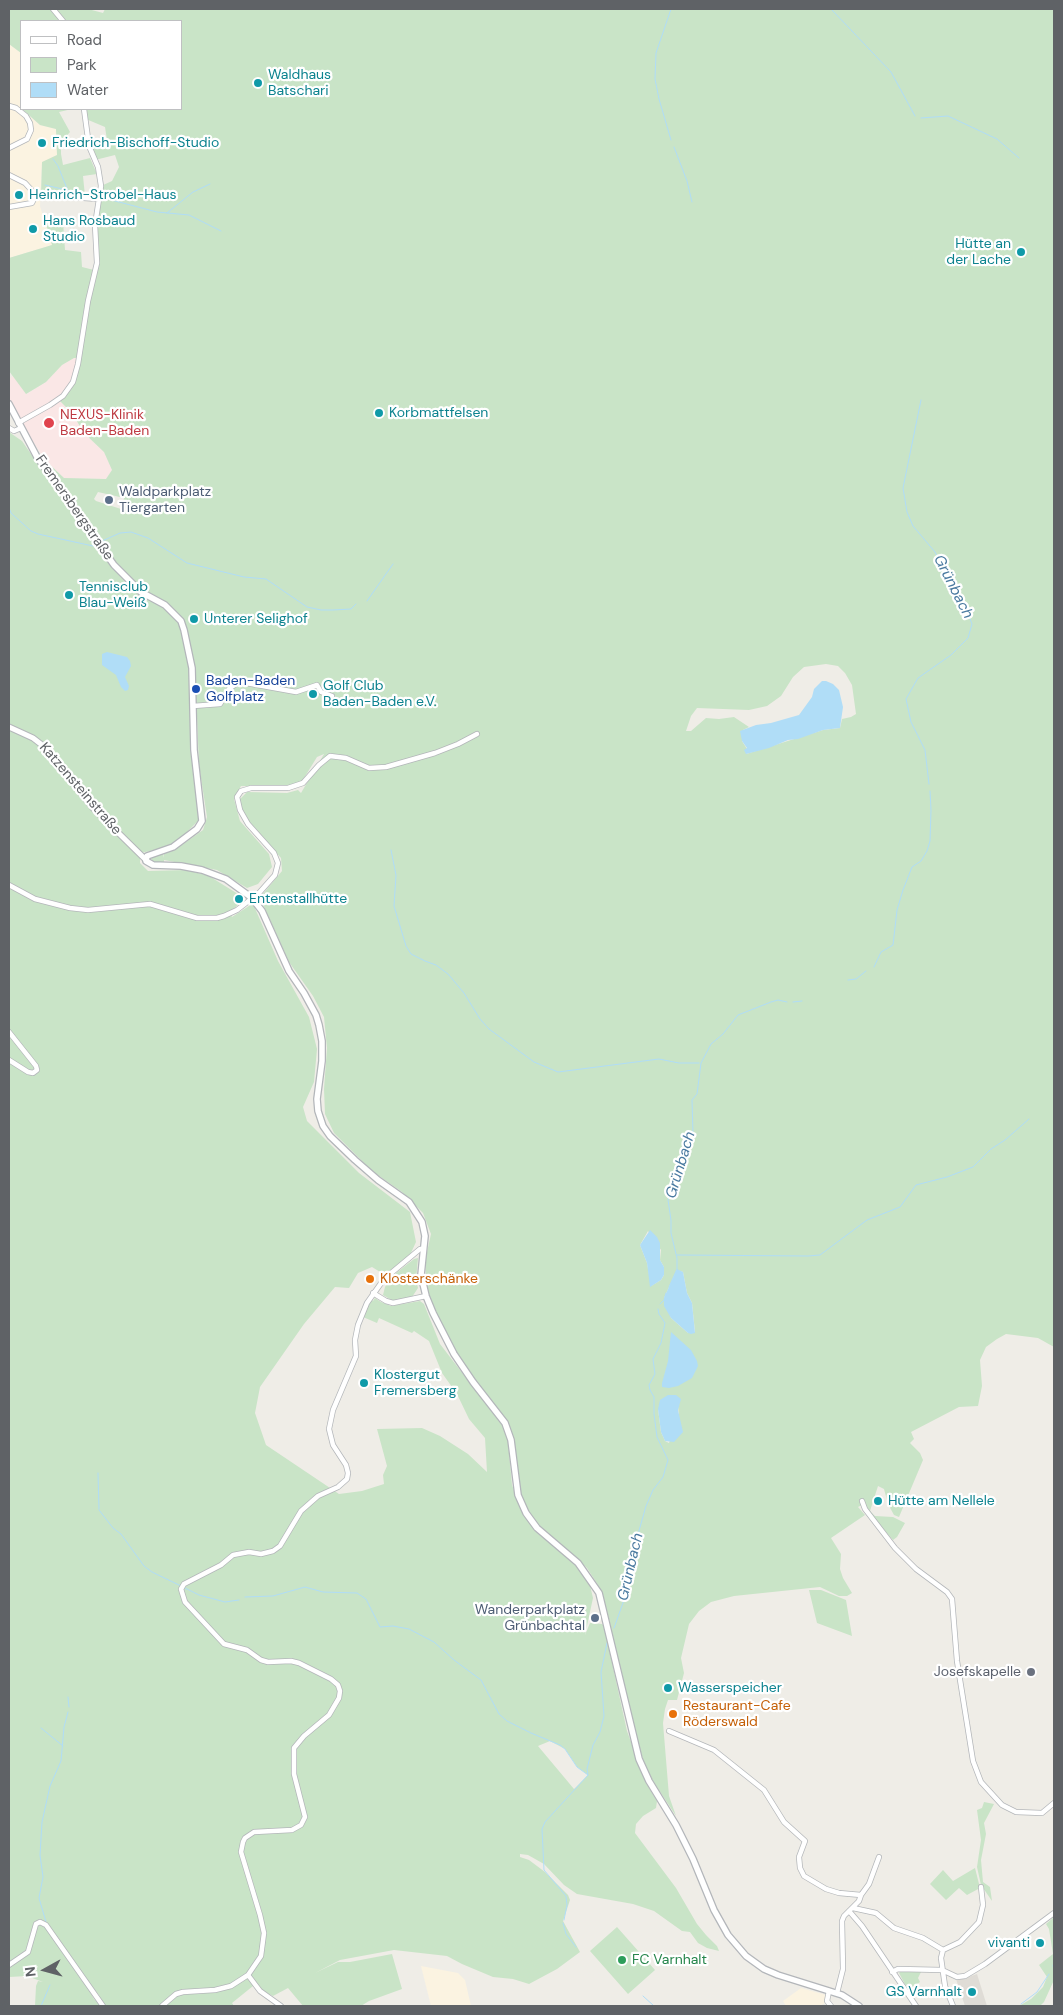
<!DOCTYPE html>
<meta charset="utf-8">
<style>
body{margin:0}
#map{position:relative;width:1063px;height:2015px;overflow:hidden;background:#efede7;font-family:"DM Sans",sans-serif}
canvas{display:block}
.frame{position:absolute;inset:0;border:10px solid #5f6266;pointer-events:none}
.legend{position:absolute;left:20px;top:20px;width:162px;height:90px;box-sizing:border-box;background:#fff;border:1px solid #bfc0c2;margin:0;padding:6px 9px;list-style:none;font-size:15px;color:#5f6266}
.legend li{display:flex;align-items:center;gap:10px;height:25px}
.legend b{width:25px;border:1px solid #bfc0c2}
.north{position:absolute;left:20px;top:1945px;width:50px;height:50px;-webkit-text-stroke:4px #fff;paint-order:stroke;rotate:263deg;font-size:14px;font-weight:700;line-height:20px;text-align:center;color:#5f6266}
.north::after{content:'';display:block;margin:auto;width:18px;height:22px;background:#5f6266;clip-path:polygon(50% 0,100% 100%,50% 72%,0 100%)}
</style>
<div id="map">
<canvas width="1063" height="2015"></canvas>
<div class="frame"></div>
<ul class="legend">
<li><b style="height:6px;background:#fff"></b>Road</li>
<li><b style="height:14px;background:#c9e4c7"></b>Park</li>
<li><b style="height:14px;background:#b0ddf7"></b>Water</li>
</ul>
<div class="north">N</div>
</div>
<script>
const ctx = document.querySelector('canvas').getContext('2d');
ctx.lineJoin = 'round';
function fillPath(path, color) { ctx.fillStyle = color; ctx.fill(path, 'evenodd'); }
const shape = rows => new Path2D(rows.map(r => 'M' + r).join(''));
function strokePath(path, color, width, dash) { ctx.strokeStyle = color; ctx.lineWidth = width; ctx.lineCap = dash ? 'butt' : 'round'; ctx.setLineDash(dash || []); ctx.stroke(path); }
function write(font, color, halo, rows, align = 'center') {
  ctx.font = font + ' "DM Sans",sans-serif'; ctx.lineWidth = 4.5; ctx.setLineDash([]); ctx.textBaseline = 'middle'; ctx.strokeStyle = halo; ctx.fillStyle = color; for (const [text, x, y, turn = 0] of rows) {
    ctx.save(); ctx.translate(x, y); ctx.rotate((+turn || 0) * Math.PI / 180); ctx.textAlign = isNaN(turn) ? turn : align; if (halo) ctx.strokeText(text, 0, 0); ctx.fillText(text, 0, 0); ctx.restore();
  }
}
fillPath(shape([
 [9,44,21,53,21,109,40,125,56,129,57,155,42,163,40,206,52,245,9,258],
 [421,1966,458,1973,465,1980,471,2006,431,2006],
 [801,1988,826,1995,825,2003,820,2006,786,2006,783,2001]
]), '#fbf3e1');
fillPath(shape([
 [977,1974,987,2006,965,2006,956,1979,963,1979]
]), '#dfdcd6');
fillPath(shape([
 [74,358,79,358,75,376,59,400,72,413,84,433,104,452,112,470,106,479,64,478,45,460,9,404,9,379,13,376,27,394,46,382,62,365]
]), '#fae7e6');
fillPath(shape([
 [9,9,88,9,103,13,105,9,1054,9,1054,1347,1038,1338,1006,1334,997,1339,986,1347,980,1360,982,1386,978,1406,959,1407,911,1432,914,1439,910,1443,920,1453,923,1460,899,1517,894,1515,888,1504,884,1489,878,1486,870,1511,875,1516,893,1517,905,1523,897,1537,893,1540,862,1505,858,1507,865,1515,831,1538,841,1554,840,1569,843,1578,852,1593,847,1596,839,1596,820,1587,734,1596,711,1602,699,1611,689,1624,681,1658,684,1673,677,1700,668,1700,665,1709,663,1723,669,1796,676,1816,653,1781,644,1762,635,1734,609,1619,598,1585,587,1568,575,1557,539,1528,528,1512,521,1495,516,1455,508,1422,475,1381,457,1353,435,1312,427,1293,425,1261,431,1234,423,1213,402,1192,372,1171,334,1133,325,1114,324,1089,327,1048,324,1017,313,996,289,962,262,902,262,895,282,871,281,858,248,820,241,808,240,799,247,792,287,793,298,790,301,793,324,754,317,757,301,783,286,786,241,786,234,799,240,821,269,854,272,867,258,884,247,888,217,870,164,860,164,862,152,862,151,857,163,853,164,858,164,854,179,847,203,830,207,817,199,765,197,716,191,714,200,815,199,820,182,837,167,847,141,853,140,858,140,863,148,871,187,870,209,876,238,894,236,899,239,904,230,912,232,917,252,904,254,906,278,961,309,1017,317,1049,314,1082,303,1107,307,1121,359,1173,410,1212,416,1242,410,1255,385,1275,372,1267,358,1273,349,1288,335,1287,304,1324,260,1387,255,1413,266,1445,339,1494,362,1491,384,1484,383,1475,387,1466,377,1429,422,1428,440,1436,468,1454,487,1472,485,1438,469,1419,457,1394,442,1373,429,1341,414,1331,412,1333,379,1318,377,1323,363,1317,371,1299,373,1301,375,1298,381,1302,391,1306,420,1301,424,1304,440,1344,503,1426,508,1441,512,1485,521,1510,535,1531,569,1558,589,1581,593,1598,585,1635,590,1623,602,1624,604,1626,627,1731,646,1783,657,1801,656,1808,643,1816,636,1824,635,1833,676,1888,697,1924,706,1935,717,1946,719,1951,707,1948,698,1943,690,1932,682,1931,654,1911,633,1904,577,1894,564,1885,544,1864,528,1855,520,1854,520,1857,529,1860,545,1872,568,1895,570,1900,563,1921,580,1952,557,1969,529,1984,513,1979,493,1977,462,1964,447,1956,394,1950,340,1960,315,1973,338,1962,350,1962,392,1954,402,1989,369,2001,361,2006,303,2006,288,1988,273,1996,253,1986,232,2003,234,2006,103,2006,99,1995,78,1969,94,1999,102,2006,35,2006,36,1986,38,1981,43,1982,27,1976,9,1977,9,432,22,441,75,517,84,517,41,463,45,460,64,478,106,479,112,470,104,452,84,433,72,413,59,400,73,382,79,358,74,358,62,365,46,382,26,394,9,371,9,258,52,245,45,221,63,222,65,250,81,252,82,267,94,270,97,267,95,233,101,186,112,181,119,167,115,155,95,160,92,145,107,140,105,127,86,119,84,109,181,109,181,21,21,21,21,53,9,44],
 [98,492,124,498,121,509,96,501,94,499],
 [826,664,838,666,845,673,852,685,856,714,851,717,842,719,840,728,823,730,746,754,747,749,742,741,743,730,749,727,734,717,719,719,706,718,691,731,686,731,691,716,697,708,749,710,767,706,781,696,793,677,804,667],
 [648,1231,661,1250,660,1260,664,1267,664,1275,661,1280,651,1286,647,1263,640,1245],
 [677,1270,683,1272,687,1293,692,1303,695,1332,688,1333,671,1318,664,1298],
 [678,1407,679,1415,669,1443,665,1441,661,1432,658,1409],
 [550,1741,565,1749,577,1767,588,1775,574,1789,538,1746],
 [22,109,72,109,59,112,70,132,61,142,61,154,63,165,90,158,97,174,83,176,85,196,41,195,42,162,57,155,56,129,40,125],
 [418,1258,416,1280,418,1288,412,1297,393,1301,383,1295,385,1287,391,1277,414,1259],
 [809,1590,821,1590,846,1600,852,1636,817,1623],
 [984,1802,994,1804,984,1823,986,1834,981,1860,983,1882,990,1887,992,1901,981,1885,977,1867,981,1840,977,1810,982,1808],
 [975,1868,980,1888,967,1895,959,1888,946,1900,930,1884,943,1870,953,1881],
 [1054,1917,1054,1980,1044,2002,1040,2006,1019,2006,1031,1999,1043,1987,1047,1977,1039,1965,1053,1954,1049,1929,1046,1924],
 [617,1927,655,1970,628,1994,590,1951],
 [901,1971,921,1972,918,1978,920,1982,908,1990,899,1973]
]), '#c9e4c7');
fillPath(shape([
 [107,652,127,657,130,661,131,666,125,677,129,686,128,690,125,691,121,687,116,675,102,665,102,654],
 [822,681,826,681,833,684,839,690,843,707,840,728,823,730,798,739,788,740,769,748,746,754,744,750,747,748,742,741,740,731,756,725,771,723,799,715,812,697,814,689],
 [650,1230,657,1237,660,1243,660,1260,664,1267,664,1275,661,1280,650,1287,647,1263,640,1245],
 [677,1269,683,1272,687,1293,692,1303,695,1333,691,1334,688,1333,671,1318,664,1306,664,1298],
 [671,1332,691,1350,697,1361,698,1366,692,1378,678,1386,669,1388,662,1387,662,1383,668,1361],
 [668,1395,676,1395,681,1399,678,1410,683,1432,674,1442,665,1441,661,1432,658,1409,660,1400]
]), '#b0ddf7');
strokePath(shape([
 [671,9,656,53,655,79,659,99,671,140],
 [831,9,891,72,915,116],
 [921,118,948,116,997,139,1019,158],
 [674,147,687,181,692,202],
 [53,159,58,166,68,191],
 [45,185,97,197],
 [100,197,157,212,189,215,221,231],
 [167,213,193,192,210,184],
 [921,400,903,488,907,512,913,526,935,552,945,572,963,601,972,624,968,638,951,655,918,678,906,699,911,722,925,750,929,784],
 [9,508,11,513,31,531,38,534,93,546],
 [102,541,120,533,131,532,148,538,187,563,244,577,266,579,307,607,321,610,333,610,351,609,356,604],
 [367,601,393,564],
 [391,850,396,875,394,906,406,946,411,954,425,961,436,965,448,974,464,993,480,1019,489,1029,534,1062,558,1072,659,1059,679,1063,699,1063],
 [874,967,881,952,893,945,897,910,903,890,912,867,921,861,927,851,930,841,931,810,930,791],
 [848,980,856,979,866,971],
 [793,1002,802,1001],
 [677,1255,808,1256,820,1255,867,1220,900,1207,916,1185,947,1177,973,1167,991,1149,1005,1140,1029,1119],
 [669,1287,677,1269,677,1258,671,1233,671,1220,668,1200,679,1162,682,1154,687,1151,693,1134,692,1100,697,1094,701,1063,711,1044,723,1034,738,1015,771,1002,778,1000,787,1002],
 [660,1304,664,1300,666,1293],
 [98,1473,99,1509],
 [99,1510,113,1528,121,1534,144,1566,152,1572,181,1586],
 [185,1588,199,1595,225,1602,239,1600],
 [245,1597,273,1596,305,1587,323,1592,357,1593,366,1599,380,1627,393,1626,409,1629,434,1642,454,1660,481,1680,499,1714,507,1721,531,1733,560,1745,565,1749,577,1767,588,1775],
 [614,1628,624,1600,627,1573,646,1506,653,1490,663,1477,668,1460,657,1437,654,1414,654,1397,650,1390,649,1385,655,1374,653,1359,661,1343,665,1323,659,1314,658,1309],
 [68,1697,69,1707],
 [41,1728,63,1746],
 [564,1920,567,1905,566,1896,544,1870,542,1829,545,1822,588,1775,587,1769,593,1745,600,1732,604,1716,601,1672,607,1643],
 [46,1922,39,1898,43,1877,40,1855,42,1822,50,1786,61,1761,64,1727,68,1712],
 [563,1923,566,1934,576,1947],
 [1053,1966,1054,1962],
 [643,1996,654,2006],
 [1021,2004,1037,1992,1049,1974],
 [41,2006,50,1985]
]), '#b0ddf7', 1);
const minor = shape([
 [53,9,63,21],
 [9,106,16,108,26,116,30,123,31,130,27,139,9,148],
 [9,175,25,183,36,195,99,199],
 [9,207,32,203,36,195],
 [18,423,50,405,63,396,73,382,78,364,88,301,97,263,95,225,101,186,98,167,89,146,84,109],
 [9,428,14,431,21,428],
 [193,706,220,704,229,689,237,683,246,683,296,692,317,685,321,692,332,696],
 [9,885,35,899,70,908,88,910,150,904,197,918,217,918,224,916,237,910,259,893,275,875,278,863,274,853,248,824,240,810,237,797,241,791,251,788,288,788,303,783,319,765,330,756,346,758,369,768,386,767,435,753,458,744,477,734],
 [9,1032,36,1066,37,1070,33,1073,28,1072,9,1060],
 [373,1293,386,1301,393,1303,426,1296],
 [862,1501,865,1509,895,1548,916,1569,947,1592,952,1599,957,1661,973,1761,981,1782,1002,1805,1016,1812,1042,1813,1054,1803],
 [669,1731,714,1750,764,1790,784,1822,805,1841,799,1857,800,1868,804,1876,826,1889,839,1893,861,1895],
 [853,1908,876,1913,894,1928,923,1938,943,1950],
 [849,1911,862,1926,916,2006],
 [9,1965,28,1952,36,1924,40,1922,46,1925,103,2006],
 [892,1972,898,1969,942,1970,957,1977,965,1976,985,1964,1054,1913],
 [248,1975,260,1991,281,2006],
 [829,1991,827,2001,831,2006],
 [837,1993,843,1969,842,1921,844,1916,859,1901,861,1895,869,1884,879,1857],
 [162,2006,176,1994,183,1992,215,1990,231,1986,248,1975,261,1956,264,1933,260,1915,241,1852,243,1842,245,1838,254,1832,292,1830,301,1825,305,1817,294,1774,294,1748,304,1736,329,1715,339,1698,340,1691,338,1685,331,1679,299,1663,291,1661,268,1662,261,1660,247,1650,224,1644,185,1602,181,1589,184,1584,221,1565,233,1555,249,1552,261,1554,273,1551,280,1546,301,1511,318,1496,338,1487,347,1479,348,1473,346,1465,333,1445,329,1429,333,1410,356,1356,355,1340,358,1325,367,1303,384,1279,420,1249,423,1249],
 [953,2006,945,1986,941,1958,943,1950,960,1942,979,1922,983,1905,981,1887]
]);
const tertiary = shape([
 [9,727,33,738,42,745,93,808,145,859]
]);
const secondary = shape([
 [9,404,37,457,114,565,141,592,165,605,181,621,184,630,192,668,194,750,202,821,197,829,173,847,150,855,147,856,146,861,153,865,181,866,202,870,226,879,252,898,262,911,289,971,304,993,316,1015,319,1025,322,1041,322,1061,317,1099,318,1111,323,1126,330,1136,355,1160,378,1180,409,1202,422,1222,425,1236,421,1275,426,1296,433,1313,454,1354,473,1382,505,1423,511,1440,518,1495,526,1513,537,1528,578,1563,599,1593,639,1759,649,1781,676,1825,693,1859,714,1910,728,1935,746,1956,764,1969,778,1975,842,1995,859,2006]
]);
strokePath(minor, '#b4b7ba', 6);
strokePath(tertiary, '#b4b7ba', 7);
strokePath(secondary, '#b3b6ba', 8);
strokePath(minor, '#fff', 4.5);
strokePath(tertiary, '#fff', 5);
strokePath(secondary, '#fff', 5.5);
for (const [x, y, r, color] of [
 [258,83,5,"#0f9aa8"],
 [42,143,5,"#0f9aa8"],
 [19,195,5,"#0f9aa8"],
 [33,229,5,"#0f9aa8"],
 [1021,252,5,"#0f9aa8"],
 [379,413,5,"#0f9aa8"],
 [49,423,6,"#e0444e"],
 [109,500,5,"#5c6f8a"],
 [69,595,5,"#0f9aa8"],
 [194,619,5,"#0f9aa8"],
 [196,689,5,"#1a4fb4"],
 [313,694,5,"#0f9aa8"],
 [239,899,5,"#0f9aa8"],
 [370,1279,5,"#e8710a"],
 [364,1383,5,"#0f9aa8"],
 [878,1501,5,"#0f9aa8"],
 [595,1618,5,"#5c6f8a"],
 [1031,1672,5,"#6b7280"],
 [668,1688,5,"#0f9aa8"],
 [673,1714,5,"#e8710a"],
 [1040,1943,5,"#0f9aa8"],
 [622,1960,5,"#2e9e5b"],
 [972,1992,5,"#0f9aa8"]
]) { const dot = new Path2D(); dot.arc(x, y, r, 0, 2 * Math.PI); ctx.fillStyle = color; ctx.fill(dot); strokePath(dot, '#fff', 2); }
write('14px', '#0d838f', '#fff', [
 ["Waldhaus",268,75],
 ["Batschari",268,91],
 ["Friedrich-Bischoff-Studio",52,143],
 ["Heinrich-Strobel-Haus",29,195],
 ["Hans Rosbaud",43,221],
 ["Studio",43,237],
 ["Hütte an",1011,244,"right"],
 ["der Lache",1011,260,"right"],
 ["Korbmattfelsen",389,413],
 ["Tennisclub",79,587],
 ["Blau-Weiß",79,603],
 ["Unterer Selighof",204,619],
 ["Golf Club",323,686],
 ["Baden-Baden e.V.",323,702],
 ["Entenstallhütte",249,899],
 ["Klostergut",374,1375],
 ["Fremersberg",374,1391],
 ["Hütte am Nellele",888,1501],
 ["Wasserspeicher",678,1688],
 ["vivanti",1030,1943,"right"],
 ["GS Varnhalt",962,1992,"right"]
], 'left');
write('14px', '#be3a42', '#fff', [
 ["NEXUS-Klinik",60,415],
 ["Baden-Baden",60,431]
], 'left');
write('14px', '#4e5e75', '#fff', [
 ["Waldparkplatz",119,492],
 ["Tiergarten",119,508],
 ["Wanderparkplatz",585,1610,"right"],
 ["Grünbachtal",585,1626,"right"]
], 'left');
write('14px', '#5f6266', '#fff', [
 ["Fremersbergstraße",74,508,55],
 ["Katzensteinstraße",80,789,49]
]);
write('14px', '#164399', '#fff', [
 ["Baden-Baden",206,681],
 ["Golfplatz",206,697]
], 'left');
write('14px', '#c56008', '#fff', [
 ["Klosterschänke",380,1279],
 ["Restaurant-Cafe",683,1706],
 ["Röderswald",683,1722]
], 'left');
write('14px', '#5b616d', '#fff', [
 ["Josefskapelle",1021,1672]
], 'right');
write('14px', '#27864d', '#fff', [
 ["FC Varnhalt",632,1960]
], 'left');
write('italic 15px', '#4a7aa0', '#fff', [
 ["Grünbach",953,587,63],
 ["Grünbach",681,1165,-73],
 ["Grünbach",631,1567,-77]
]);
</script>
